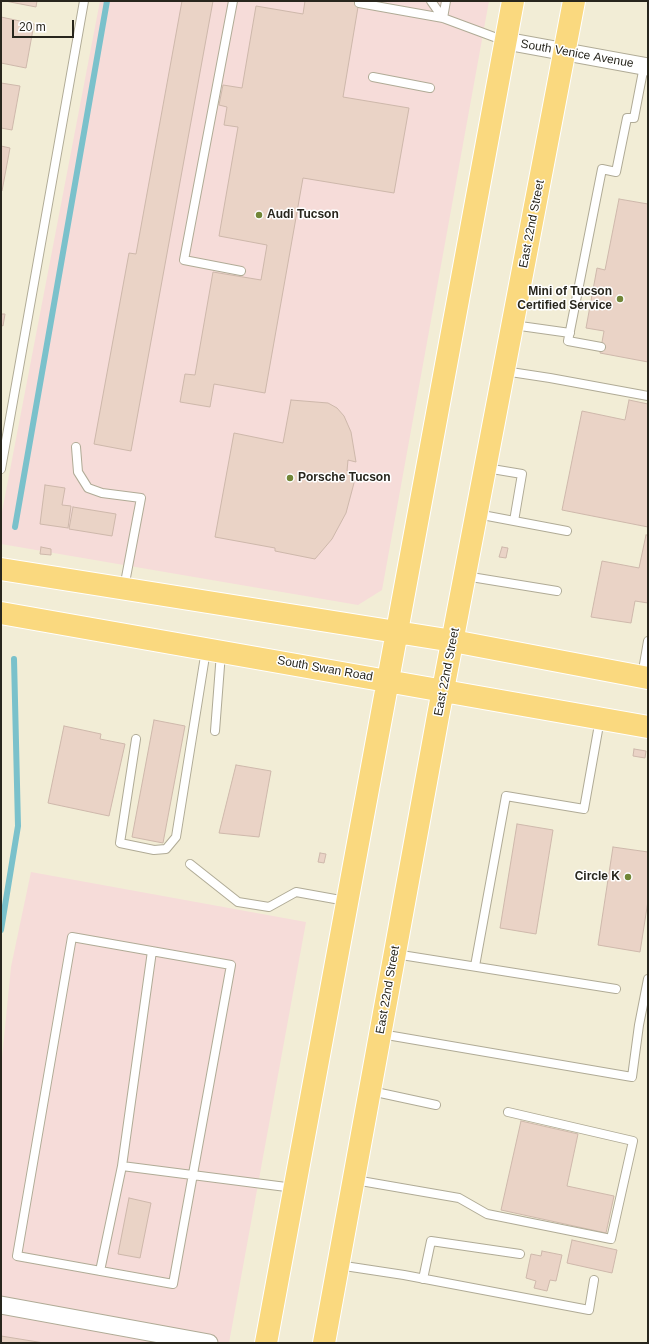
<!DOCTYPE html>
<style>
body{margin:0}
#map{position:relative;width:649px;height:1344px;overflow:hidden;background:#f2edd6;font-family:Arial,sans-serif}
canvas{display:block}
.frame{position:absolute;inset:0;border:2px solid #28261d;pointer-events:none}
.scale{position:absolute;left:12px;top:20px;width:62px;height:18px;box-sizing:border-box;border:2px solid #28261d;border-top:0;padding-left:5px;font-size:12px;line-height:14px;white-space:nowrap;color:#28261d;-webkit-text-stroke:3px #fff;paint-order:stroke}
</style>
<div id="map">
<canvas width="649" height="1344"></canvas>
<div class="frame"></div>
<div class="scale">20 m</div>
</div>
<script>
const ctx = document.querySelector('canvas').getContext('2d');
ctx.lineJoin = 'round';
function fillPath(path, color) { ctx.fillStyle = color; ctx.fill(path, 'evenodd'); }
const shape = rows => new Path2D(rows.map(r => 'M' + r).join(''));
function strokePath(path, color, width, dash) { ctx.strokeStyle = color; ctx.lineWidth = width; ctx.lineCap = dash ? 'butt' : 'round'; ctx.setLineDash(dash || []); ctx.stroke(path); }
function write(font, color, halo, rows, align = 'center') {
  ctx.font = font + ' Arial,sans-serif'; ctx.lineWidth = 3; ctx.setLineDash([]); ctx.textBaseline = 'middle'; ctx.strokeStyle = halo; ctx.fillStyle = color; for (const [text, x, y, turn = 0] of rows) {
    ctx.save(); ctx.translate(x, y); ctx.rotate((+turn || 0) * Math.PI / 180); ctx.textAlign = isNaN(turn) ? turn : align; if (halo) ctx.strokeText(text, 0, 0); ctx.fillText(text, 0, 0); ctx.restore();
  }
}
fillPath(shape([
 [100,1,489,1,382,590,358,605,1,544,1,517],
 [31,872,306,922,229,1343,1,1343,1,1068,11,967]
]), '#f6dcd9');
strokePath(shape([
 [15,527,107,1],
 [1,930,18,826,14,659]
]), '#7ac1cb', 6);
const building = shape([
 [5,1,37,1,36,7,5,1],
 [182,1,213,1,131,451,94,444,129,253,136,254,182,1],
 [305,1,359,1,343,97,409,108,394,193,303,178,265,393,214,384,210,407,180,402,185,374,195,375,213,272,261,280,267,245,219,236,238,127,224,125,227,107,219,105,223,85,242,88,256,6,303,14,305,1],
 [1,17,34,24,26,68,1,63,1,17],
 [1,83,20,86,12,130,1,128,1,83],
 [1,146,10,148,2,191,1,191,1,146],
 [619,199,648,204,648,362,600,353,604,331,586,328,597,268,605,270,619,199],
 [1,314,5,314,3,326,1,325,1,314],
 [291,400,328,403,337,408,344,416,351,432,356,462,348,460,347,471,354,473,354,483,346,513,332,539,315,559,275,551,275,548,215,537,234,433,283,443,291,400],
 [629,400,648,404,648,527,562,510,582,411,625,420,629,400],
 [45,485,65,488,62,505,71,506,68,528,40,524,45,485],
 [73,507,116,514,112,536,69,529,73,507],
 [646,535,648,535,648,603,635,601,631,623,591,617,602,561,639,568,646,535],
 [41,547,51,549,51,555,40,554,41,547],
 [502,547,508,548,506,558,499,557,502,547],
 [154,720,185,726,163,843,132,837,154,720],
 [64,726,101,734,100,739,125,744,109,816,48,803,64,726],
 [634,749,646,751,645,758,633,756,634,749],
 [236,765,271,771,259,837,219,833,236,765],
 [517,824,553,830,536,934,500,928,517,824],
 [613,847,648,852,648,901,640,952,598,945,613,847],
 [320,853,326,854,324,863,318,862,320,853],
 [521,1121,578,1134,567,1186,614,1196,606,1233,501,1210,521,1121],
 [129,1198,151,1203,140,1258,118,1254,129,1198],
 [572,1240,617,1250,612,1273,567,1263,572,1240],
 [542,1251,562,1255,556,1281,550,1280,547,1291,534,1288,536,1281,526,1278,531,1254,541,1256,542,1251],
 [1,1336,44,1343,1,1343,1,1336]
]);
fillPath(building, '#ead3c6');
strokePath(building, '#ceb8ab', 1);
const service = shape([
 [233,1,184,260,241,271],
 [431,1,443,18],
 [359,3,443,18,505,41],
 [443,18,446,1],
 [373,77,430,88],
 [513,325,570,333],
 [601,347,568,341,602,169,616,172,627,118,634,118,644,66],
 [504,371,550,378,648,396],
 [76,447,78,472,88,488,102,493,141,498,124,588],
 [486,468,522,474,514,521],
 [1,469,84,1],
 [477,514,567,531],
 [465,576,557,591],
 [642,676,648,641],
 [215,731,221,653],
 [136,739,120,843,154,850,166,849,176,837,206,650],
 [190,864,238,902,269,907,296,892,346,901],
 [72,937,231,965,173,1284,17,1256,72,937],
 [395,954,616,989],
 [475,966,506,796,584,809,600,719],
 [381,1034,632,1077,639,1025,648,979],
 [371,1091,436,1105],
 [122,1166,294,1188],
 [355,1180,459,1198,487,1214,611,1239,633,1141,508,1112],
 [338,1265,404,1275,589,1310,594,1280],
 [100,1271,122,1166,152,951],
 [423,1279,431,1241,520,1254]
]);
const minor = shape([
 [506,41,648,67],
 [1,1305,209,1343]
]);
const primary = shape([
 [1,569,453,641,648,678],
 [1,613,648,727],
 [266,1343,513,1],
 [324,1343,438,716,574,1]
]);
strokePath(service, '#b0ab96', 10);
strokePath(minor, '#b0ab96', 19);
strokePath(primary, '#fff', 24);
strokePath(service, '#fff', 8);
strokePath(minor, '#fff', 17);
strokePath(primary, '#fad97f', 22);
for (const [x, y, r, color] of [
 [259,215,4,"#718637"],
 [620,299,4,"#718637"],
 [290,478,4,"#718637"],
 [628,877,4,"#718637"]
]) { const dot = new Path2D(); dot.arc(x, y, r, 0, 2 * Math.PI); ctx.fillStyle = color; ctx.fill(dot); strokePath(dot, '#fff', 1.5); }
write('12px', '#28261d', '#fff', [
 ["South Venice Avenue",577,54,10],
 ["East 22nd Street",532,224,-79],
 ["South Swan Road",325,669,10],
 ["East 22nd Street",447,672,-79],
 ["East 22nd Street",388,990,-80]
]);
write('bold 12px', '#28261d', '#fff', [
 ["Audi Tucson",267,215],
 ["Mini of Tucson",612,292,"right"],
 ["Certified Service",612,306,"right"],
 ["Porsche Tucson",298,478],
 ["Circle K",620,877,"right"]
], 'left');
</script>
